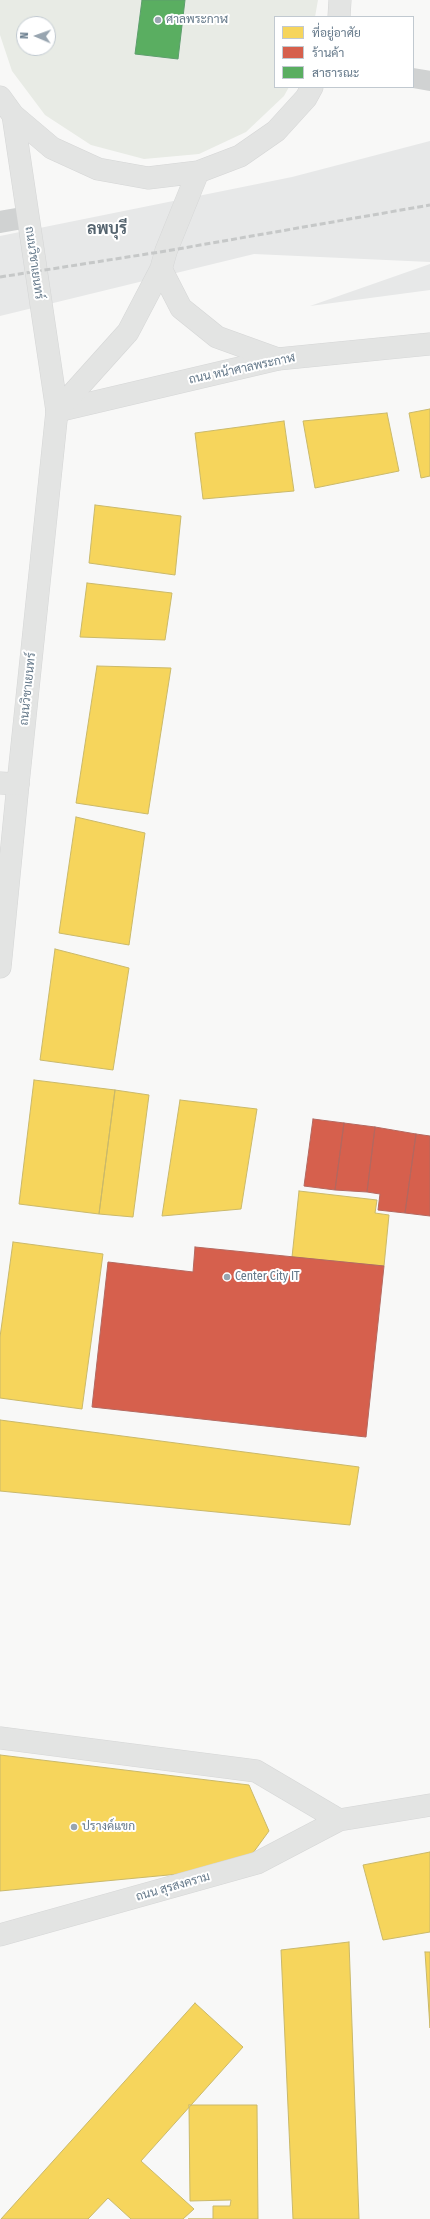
<!DOCTYPE html>
<meta charset="utf-8">
<style>
body{margin:0}
#map{position:relative;width:430px;height:2219px;overflow:hidden;background:#f8f8f7;font-family:"Fira Sans Condensed",Sarabun,sans-serif}
canvas{display:block}
.legend{position:absolute;left:274px;top:16px;width:140px;height:72px;box-sizing:border-box;background:#fff;border:1px solid #c1c9d0;margin:0;padding:5px 7px;list-style:none;font-size:12px;color:#65798a}
.legend li{display:flex;align-items:center;gap:8px;height:20px}
.legend b{width:20px;border:1px solid #c1c9d0}
.north{position:absolute;left:16px;top:16px;width:40px;height:40px;box-sizing:border-box;background:#fff;border:1px solid #c1c9d0;border-radius:50%;rotate:272deg;font-size:11px;font-weight:700;line-height:16px;text-align:center;color:#65798a}
.north::after{content:'';display:block;margin:auto;width:14px;height:18px;background:#98a5b0;clip-path:polygon(50% 0,100% 100%,50% 72%,0 100%)}
</style>
<div id="map">
<canvas width="430" height="2219"></canvas>
<ul class="legend">
<li><b style="height:11px;background:#f6d55c"></b>ที่อยู่อาศัย</li>
<li><b style="height:11px;background:#d6604d"></b>ร้านค้า</li>
<li><b style="height:11px;background:#5aae61"></b>สาธารณะ</li>
</ul>
<div class="north">N</div>
</div>
<script>
const ctx = document.querySelector('canvas').getContext('2d');
ctx.lineJoin = 'round';
function fillPath(path, color) { ctx.fillStyle = color; ctx.fill(path, 'evenodd'); }
const shape = rows => new Path2D(rows.map(r => 'M' + r).join(''));
function strokePath(path, color, width, dash) { ctx.strokeStyle = color; ctx.lineWidth = width; ctx.lineCap = dash ? 'butt' : 'round'; ctx.setLineDash(dash || []); ctx.stroke(path); }
function write(font, color, halo, rows, align = 'center') {
  ctx.font = font + ' "Fira Sans Condensed",Sarabun,sans-serif'; ctx.lineWidth = 4; ctx.setLineDash([]); ctx.textBaseline = 'middle'; ctx.strokeStyle = halo; ctx.fillStyle = color; for (const [text, x, y, turn = 0] of rows) {
    ctx.save(); ctx.translate(x, y); ctx.rotate((+turn || 0) * Math.PI / 180); ctx.textAlign = isNaN(turn) ? turn : align; if (halo) ctx.strokeText(text, 0, 0); ctx.fillText(text, 0, 0); ctx.restore();
  }
}
fillPath(shape([
 [430,141,430,262,254,254,0,316,0,236,292,177],
 [430,264,430,290,310,306]
]), '#e7e8e8');
fillPath(shape([
 [0,0,318,0,315,17,275,17,275,87,289,87,284,96,246,132,199,154,144,159,91,145,45,115,12,71,0,35],
 [24,24,48,24,48,48,24,48]
]), '#e8ebe5');
const homes = shape([
 [430,409,430,476,421,478,409,413,430,409],
 [387,413,399,471,315,488,303,421,387,413],
 [284,421,294,491,203,499,195,433,284,421],
 [95,505,181,516,175,575,89,563,95,505],
 [87,583,172,593,165,640,80,637,87,583],
 [97,666,171,668,148,814,76,803,97,666],
 [76,817,145,833,129,945,59,933,76,817],
 [55,949,129,968,113,1070,40,1060,55,949],
 [34,1080,115,1090,99,1214,19,1204,34,1080],
 [115,1090,149,1095,133,1217,99,1214,115,1090],
 [180,1100,257,1109,241,1209,162,1216,180,1100],
 [299,1191,377,1200,375,1213,389,1215,384,1266,292,1257,299,1191],
 [13,1242,103,1254,82,1409,0,1398,0,1337,13,1242],
 [0,1420,359,1467,350,1525,0,1491,0,1420],
 [0,1755,249,1785,269,1831,242,1868,0,1891,0,1755],
 [430,1852,430,1932,383,1940,363,1865,430,1852],
 [349,1942,359,2219,293,2219,281,1950,349,1942],
 [425,1952,430,1952,430,2028,425,1952],
 [195,2003,243,2047,141,2161,194,2209,183,2219,131,2219,108,2198,88,2219,1,2219,195,2003],
 [189,2105,257,2105,258,2219,188,2219,213,2219,213,2206,230,2206,231,2200,190,2201,189,2105]
]);
fillPath(homes, '#f6d55c');
strokePath(homes, '#cab96a', 1);
const shops = shape([
 [313,1119,344,1123,335,1190,304,1186,313,1119],
 [344,1123,375,1127,367,1192,335,1190,344,1123],
 [375,1127,416,1134,405,1213,378,1210,380,1194,367,1192,375,1127],
 [416,1134,430,1136,430,1216,405,1213,416,1134],
 [195,1247,384,1266,366,1437,92,1407,108,1262,193,1272,195,1247]
]);
fillPath(shops, '#d6604d');
strokePath(shops, '#b4685f', 1);
const public = shape([
 [142,0,185,0,178,59,135,54,142,0]
]);
fillPath(public, '#5aae61');
strokePath(public, '#5d9e6d', 1);
const secondary = shape([
 [57,411,278,359,430,344],
 [0,967,18,784],
 [0,1738,256,1771,339,1820],
 [0,1935,257,1863,339,1820,430,1805]
]);
const primary = shape([
 [339,17,340,0],
 [0,97,13,115,52,148,98,169,148,178,198,172,240,156,276,131,306,98,312,87],
 [161,269,181,308,217,337,278,359],
 [57,411,128,332,161,269,166,251,198,172],
 [0,783,18,784,57,411,13,115]
]);
strokePath(secondary, '#d5d6d6', 23);
strokePath(primary, '#d5d6d6', 23);
strokePath(shape([
 [413,78,430,81]
]), '#d0d2d2', 20);
strokePath(shape([
 [0,222,28,217]
]), '#d0d2d2', 22);
strokePath(secondary, '#e3e4e3', 22);
strokePath(primary, '#e3e4e3', 22);
strokePath(shape([
 [0,277,166,251,430,205]
]), '#c6c8c8', 3, [6, 3]);
for (const [x, y, r, color] of [
 [158,20,4,"#98a5b0"],
 [227,1277,4,"#98a5b0"],
 [74,1827,4,"#98a5b0"]
]) { const dot = new Path2D(); dot.arc(x, y, r, 0, 2 * Math.PI); ctx.fillStyle = color; ctx.fill(dot); strokePath(dot, '#fff', 1.5); }
write('12px', '#65798a', '#fff', [
 ["ศาลพระกาฬ",166,20],
 ["Center City IT",235,1277],
 ["ปรางค์แขก",82,1827]
], 'left');
write('12px', '#65798a', '#fff', [
 ["ถนนวิชาเยนทร์",34,263,82],
 ["ถนน หน้าศาลพระกาฬ",242,369,-12],
 ["ถนนวิชาเยนทร์",28,689,-84],
 ["ถนน สุรสงคราม",173,1887,-16]
]);
write('bold 16px', '#54636e', '#fff', [
 ["ลพบุรี",107,230]
]);
</script>
